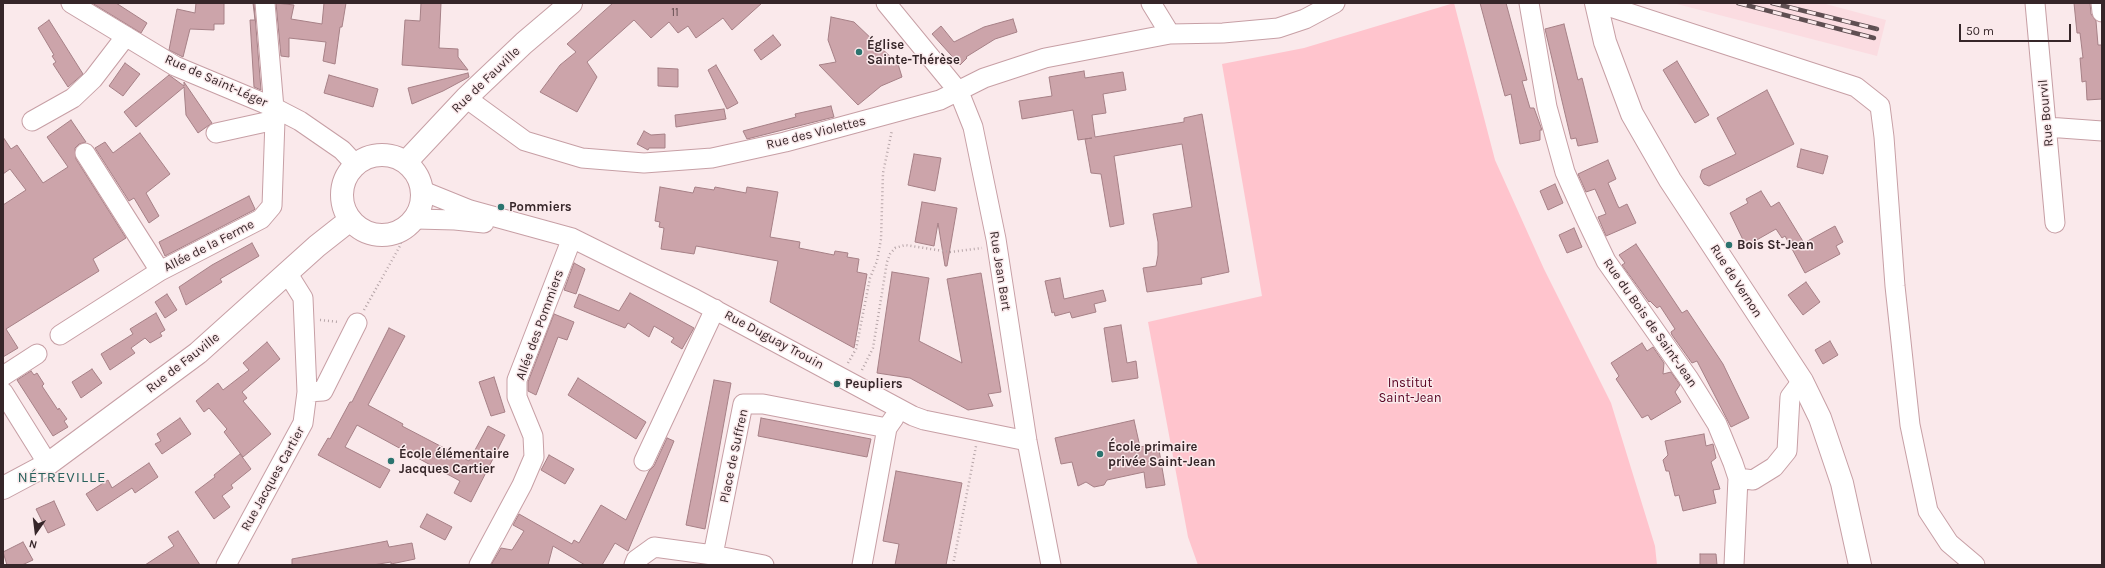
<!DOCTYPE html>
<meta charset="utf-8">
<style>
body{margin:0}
#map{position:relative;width:2105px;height:568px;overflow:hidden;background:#fae9eb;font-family:Karla,sans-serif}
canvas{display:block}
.frame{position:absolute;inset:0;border:4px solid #362629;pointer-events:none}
.north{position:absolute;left:16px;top:512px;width:40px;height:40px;-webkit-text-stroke:3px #fae9eb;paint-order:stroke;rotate:194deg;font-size:11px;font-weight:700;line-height:16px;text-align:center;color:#362629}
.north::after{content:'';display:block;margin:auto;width:14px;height:18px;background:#362629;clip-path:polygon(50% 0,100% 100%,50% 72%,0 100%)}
.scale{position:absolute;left:1959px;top:24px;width:112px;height:18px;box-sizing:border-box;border:2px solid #362629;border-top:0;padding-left:5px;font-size:12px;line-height:14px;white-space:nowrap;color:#362629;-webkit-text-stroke:3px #fae9eb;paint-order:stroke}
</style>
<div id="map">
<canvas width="2105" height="568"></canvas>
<div class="frame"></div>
<div class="north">N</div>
<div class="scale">50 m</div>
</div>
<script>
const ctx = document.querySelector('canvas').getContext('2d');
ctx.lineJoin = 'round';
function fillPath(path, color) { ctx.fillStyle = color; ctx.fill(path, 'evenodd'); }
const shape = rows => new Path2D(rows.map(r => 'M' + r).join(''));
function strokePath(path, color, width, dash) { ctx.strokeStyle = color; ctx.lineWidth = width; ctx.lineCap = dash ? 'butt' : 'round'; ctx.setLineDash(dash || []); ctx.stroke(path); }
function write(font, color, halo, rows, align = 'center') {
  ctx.font = font + ' Karla,sans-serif'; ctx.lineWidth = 3; ctx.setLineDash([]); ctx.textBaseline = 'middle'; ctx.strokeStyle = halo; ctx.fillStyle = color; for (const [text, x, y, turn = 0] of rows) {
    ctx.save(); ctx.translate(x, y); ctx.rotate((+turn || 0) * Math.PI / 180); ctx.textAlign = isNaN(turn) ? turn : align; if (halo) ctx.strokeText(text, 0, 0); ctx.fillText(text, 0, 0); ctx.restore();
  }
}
fillPath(shape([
 [1673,3,1822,3,1886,20,1877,56]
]), '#fbdce1');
fillPath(shape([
 [1454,3,1495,160,1544,269,1611,403,1655,546,1657,565,1198,565,1188,537,1148,322,1262,296,1222,64,1304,48]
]), '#ffc4cd');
const building = shape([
 [92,3,116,3,147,23,141,33,92,3],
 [196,3,224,3,224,24,214,24,214,30,190,29,183,57,169,50,177,9,195,13,196,3],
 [253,3,254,3,261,90,254,87,250,20,255,20,253,3],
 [276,3,294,5,291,19,322,24,324,3,346,3,342,27,340,27,335,64,323,61,326,42,289,38,289,57,281,56,276,3],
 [421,3,441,3,439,48,458,49,458,57,468,70,402,65,405,20,420,21,421,3],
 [613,3,762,3,732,30,723,18,696,38,688,26,678,33,669,22,651,38,634,20,587,62,597,77,577,112,540,92,560,65,576,52,567,44,613,3],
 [1480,3,1506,3,1527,80,1522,81,1530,108,1534,108,1542,130,1540,130,1540,140,1520,144,1511,94,1505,96,1480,3],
 [2074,3,2090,3,2091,14,2096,21,2098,45,2102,45,2102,99,2087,100,2086,81,2082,82,2080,58,2083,58,2080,33,2077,33,2074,3],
 [831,17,854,22,898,64,902,77,881,86,858,105,819,65,836,62,828,40,831,17],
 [1013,19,1017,32,995,39,966,57,967,58,960,65,932,34,941,26,954,42,984,27,1013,19],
 [49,20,83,74,68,87,53,64,56,62,52,56,54,55,38,28,49,20],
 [1564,24,1578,80,1582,78,1598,142,1578,146,1576,138,1571,139,1545,29,1564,24],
 [773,35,781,45,761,60,754,50,773,35],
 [1677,61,1709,115,1695,123,1663,70,1677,61],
 [125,63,140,74,123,96,109,86,125,63],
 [716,65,738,103,727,109,708,70,716,65],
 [658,68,678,69,678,87,658,86,658,68],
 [1084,71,1085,78,1123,72,1126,90,1103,94,1106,113,1092,115,1095,137,1184,122,1184,118,1202,114,1229,272,1201,278,1202,284,1147,292,1143,268,1156,266,1158,255,1158,242,1153,214,1192,207,1182,144,1114,156,1124,224,1110,227,1101,174,1091,173,1085,139,1092,138,1078,140,1073,110,1022,119,1019,101,1052,96,1049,77,1084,71],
 [468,73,469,77,443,91,412,104,408,88,468,73],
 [169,75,184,86,184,82,212,123,198,133,186,115,184,87,136,127,124,112,169,75],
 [329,75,378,89,373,107,324,93,329,75],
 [1767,90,1794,144,1709,186,1704,184,1700,177,1702,170,1736,154,1717,118,1767,90],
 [831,106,834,117,747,139,743,131,796,117,795,114,831,106],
 [724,109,726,119,676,127,675,115,724,109],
 [71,120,86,142,79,144,75,148,76,159,126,238,93,259,99,271,6,329,18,348,3,357,3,205,26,190,10,169,3,174,3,137,11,149,17,145,43,183,68,167,47,137,71,120],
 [644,131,651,135,665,134,665,148,649,148,648,150,637,144,644,131],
 [140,133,170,174,146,193,159,216,149,223,134,198,129,201,95,148,105,142,113,153,140,133],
 [1801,149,1828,156,1823,174,1797,167,1801,149],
 [914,154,941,158,935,191,908,185,914,154],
 [1608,160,1616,179,1608,183,1617,204,1619,208,1627,204,1636,223,1606,236,1598,217,1606,214,1604,209,1595,189,1586,192,1578,174,1608,160],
 [1555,184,1563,203,1548,210,1540,191,1555,184],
 [660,187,693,193,695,187,714,190,715,187,746,193,747,187,778,192,770,237,800,242,799,248,834,255,835,251,848,253,847,257,859,259,857,272,867,274,854,348,770,302,778,261,696,246,694,254,661,249,664,228,659,227,660,222,655,221,660,187],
 [1761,191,1771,207,1779,202,1804,243,1835,226,1843,242,1836,246,1840,254,1805,273,1785,236,1782,238,1776,229,1746,246,1730,213,1748,203,1746,199,1761,191],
 [249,196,255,209,254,210,165,256,159,242,249,196],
 [922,202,957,208,947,266,945,266,938,223,934,246,915,242,922,202],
 [1574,228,1582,247,1567,253,1559,235,1574,228],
 [252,243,259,256,220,279,222,282,186,305,179,287,212,265,252,243],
 [1636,244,1682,313,1687,310,1723,364,1749,418,1731,427,1697,361,1692,363,1672,335,1671,332,1675,329,1660,306,1657,308,1650,301,1649,302,1622,265,1625,263,1619,255,1636,244],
 [574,263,585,269,576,294,564,290,574,263],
 [892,272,929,278,919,341,962,363,947,279,981,273,1001,392,988,394,993,406,968,410,910,378,877,373,892,272],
 [1060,278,1064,299,1103,290,1106,301,1094,304,1096,312,1072,318,1070,312,1055,316,1054,312,1052,313,1045,281,1060,278],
 [1806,282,1820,302,1803,315,1788,295,1806,282],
 [630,293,694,328,682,349,671,342,674,338,654,326,649,337,628,323,625,328,574,307,579,294,619,311,630,293],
 [167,294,177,310,165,318,155,302,167,294],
 [156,313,165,330,160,333,162,336,150,343,145,338,131,348,135,353,110,370,101,354,133,334,130,329,156,313],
 [554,314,574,322,567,340,558,337,536,395,528,391,528,382,554,314],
 [1121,325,1127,363,1136,361,1138,378,1112,382,1104,328,1121,325],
 [389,328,405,336,368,405,403,424,402,426,469,461,488,426,505,435,471,502,454,493,460,481,357,425,345,447,390,470,380,488,318,455,328,438,330,439,350,402,352,402,389,328],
 [1830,341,1838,355,1823,364,1815,350,1830,341],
 [267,342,280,359,242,392,247,398,243,401,271,434,243,457,224,432,227,429,209,408,204,412,196,401,218,383,223,390,249,370,243,363,267,342],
 [1642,343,1647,351,1653,347,1664,363,1663,374,1671,372,1680,385,1675,392,1681,402,1651,420,1648,415,1642,418,1616,379,1619,376,1611,363,1642,343],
 [92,369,102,383,81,398,72,382,92,369],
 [31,371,34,375,37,373,44,384,42,386,58,410,59,408,67,419,64,421,68,427,53,436,17,380,31,371],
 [494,377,505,412,491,416,479,382,494,377],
 [578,378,646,422,636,439,568,395,578,378],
 [714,380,731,383,705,529,686,525,714,380],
 [180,418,191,434,162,454,155,444,161,441,157,434,180,418],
 [761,418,871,439,867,457,758,436,761,418],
 [1134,420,1140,447,1158,444,1165,485,1146,488,1144,472,1107,480,1104,485,1094,487,1086,482,1078,486,1072,462,1061,464,1055,438,1134,420],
 [1704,434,1706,446,1713,444,1716,458,1711,462,1720,489,1713,490,1716,503,1683,511,1679,495,1675,496,1669,471,1666,471,1663,460,1668,455,1665,441,1704,434],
 [667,438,674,441,628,551,615,543,602,565,585,565,553,546,548,565,491,565,501,548,512,550,524,531,513,525,519,514,572,544,574,540,579,543,601,505,626,520,649,471,654,466,667,438],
 [240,454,251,469,231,485,233,488,222,496,230,507,214,519,195,492,215,477,214,475,240,454],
 [549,455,574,469,565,484,541,470,549,455],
 [149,463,158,477,135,493,132,488,97,511,86,494,108,480,112,488,149,463],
 [896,471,962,483,946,565,895,565,899,544,883,541,896,471],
 [54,501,65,525,48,533,36,509,54,501],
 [427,514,452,527,445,540,420,527,427,514],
 [178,531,200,565,145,565,174,546,168,537,178,531],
 [387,541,389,547,412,543,415,559,391,564,391,562,373,565,292,565,292,559,387,541],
 [23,542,33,560,22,565,7,565,3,552,23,542],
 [1700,554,1716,554,1717,565,1700,565,1700,554]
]);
fillPath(building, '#cca4aa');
strokePath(building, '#a68086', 1);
const minor = shape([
 [71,3,175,66,273,107,300,121,342,150,356,165],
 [886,3,959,92,973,127,996,239,1027,441,1051,565],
 [1151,3,1170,34],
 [1529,3,1547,107,1565,172,1585,217,1606,261,1689,379,1717,424,1733,463,1738,478,1734,565],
 [1598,3,1856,87,1880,106,1884,137,1895,286,1910,425,1928,511,1949,543,1975,565],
 [2035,3,2055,223],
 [2101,3,2102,12],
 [466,98,525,141,582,158,644,163,712,158,785,142,940,100,984,78,1045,58,1170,34,1223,33,1278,28,1305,19,1335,3],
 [32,121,73,98,93,79,126,36],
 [2047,127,2102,131],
 [216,133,275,120],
 [85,153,160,271],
 [423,191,470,210,572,238,695,299,913,416,924,420,1027,441],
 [416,219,455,220,484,223],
 [60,335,160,271,261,219,272,206,275,120,265,3],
 [3,376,37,354],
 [3,392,48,464],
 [307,392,323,391,357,323],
 [644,461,715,309],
 [1738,478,1753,480,1774,467,1787,451,1790,397,1802,381],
 [226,565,303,423,307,392,303,298,288,274],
 [479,565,522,485,534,457,533,436,517,397,517,380,572,238],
 [634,565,636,560,654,547,713,555],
 [764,565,713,555,743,404,763,404,887,428],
 [862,565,887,428,894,418]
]);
const major = shape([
 [1596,3,1605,42,1632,114,1670,180,1802,381,1820,418,1842,483,1860,565],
 '342 195a40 40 0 1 1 80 0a40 40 0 1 1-80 0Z',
 [406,162,466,98,524,43,571,3],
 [3,488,48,464,198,353,317,246,350,220]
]);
strokePath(minor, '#c79fa5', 21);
strokePath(major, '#c79fa5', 24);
strokePath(shape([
 [364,310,400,246,404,230],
 [320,320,339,322],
 [848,363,856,349,870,278,877,261,881,239,883,173,892,130],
 [862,370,873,348,887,262,890,254,895,248,905,245,950,252,982,248],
 [953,565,976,446]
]), '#b6a5a8', 2.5, [1, 3]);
strokePath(minor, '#fff', 19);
strokePath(major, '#fff', 22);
const rail = shape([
 [1738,3,1874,38],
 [1772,3,1877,29]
]);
strokePath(rail, '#5f4f52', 4.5);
strokePath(rail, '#fae9eb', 3, [9]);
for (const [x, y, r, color] of [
 [859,52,4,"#2b746f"],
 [501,207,4,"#2b746f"],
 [1729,245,4,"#2b746f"],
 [837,384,4,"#2b746f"],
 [1100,454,4,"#2b746f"],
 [391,461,4,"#2b746f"]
]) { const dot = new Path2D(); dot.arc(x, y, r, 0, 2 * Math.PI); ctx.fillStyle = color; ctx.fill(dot); strokePath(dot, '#fae9eb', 1.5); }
write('11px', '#5c4649', null, [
 ["11",675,13]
]);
write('bold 13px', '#362629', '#fae9eb', [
 ["Église",867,45],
 ["Sainte-Thérèse",867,60],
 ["Pommiers",509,207],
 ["Bois St-Jean",1737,245],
 ["Peupliers",845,384],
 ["École primaire",1108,447],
 ["privée Saint-Jean",1108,462],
 ["École élémentaire",399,454],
 ["Jacques Cartier",399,469]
], 'left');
write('13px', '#362629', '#fae9eb', [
 ["Rue de Fauville",486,80,-44],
 ["Rue de Saint-Léger",216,81,24],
 ["Rue Bourvil",2046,113,-95],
 ["Rue des Violettes",816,133,-14],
 ["Allée de la Ferme",209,246,-27],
 ["Rue Jean Bart",1000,271,81],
 ["Rue de Vernon",1736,281,57],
 ["Rue du Bois de Saint-Jean",1650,323,55],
 ["Allée des Pommiers",540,325,-70],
 ["Rue Duguay Trouin",774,340,28],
 ["Rue de Fauville",183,363,-38],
 ["Place de Suffren",734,456,-78],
 ["Rue Jacques Cartier",273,479,-61]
]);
write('13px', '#580221', '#fae9eb', [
 ["Institut",1410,383],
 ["Saint-Jean",1410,398]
]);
ctx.letterSpacing = '1px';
write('15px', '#29625d', '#fae9eb', [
 ["NÉTREVILLE",62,478]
]);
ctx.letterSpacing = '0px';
</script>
